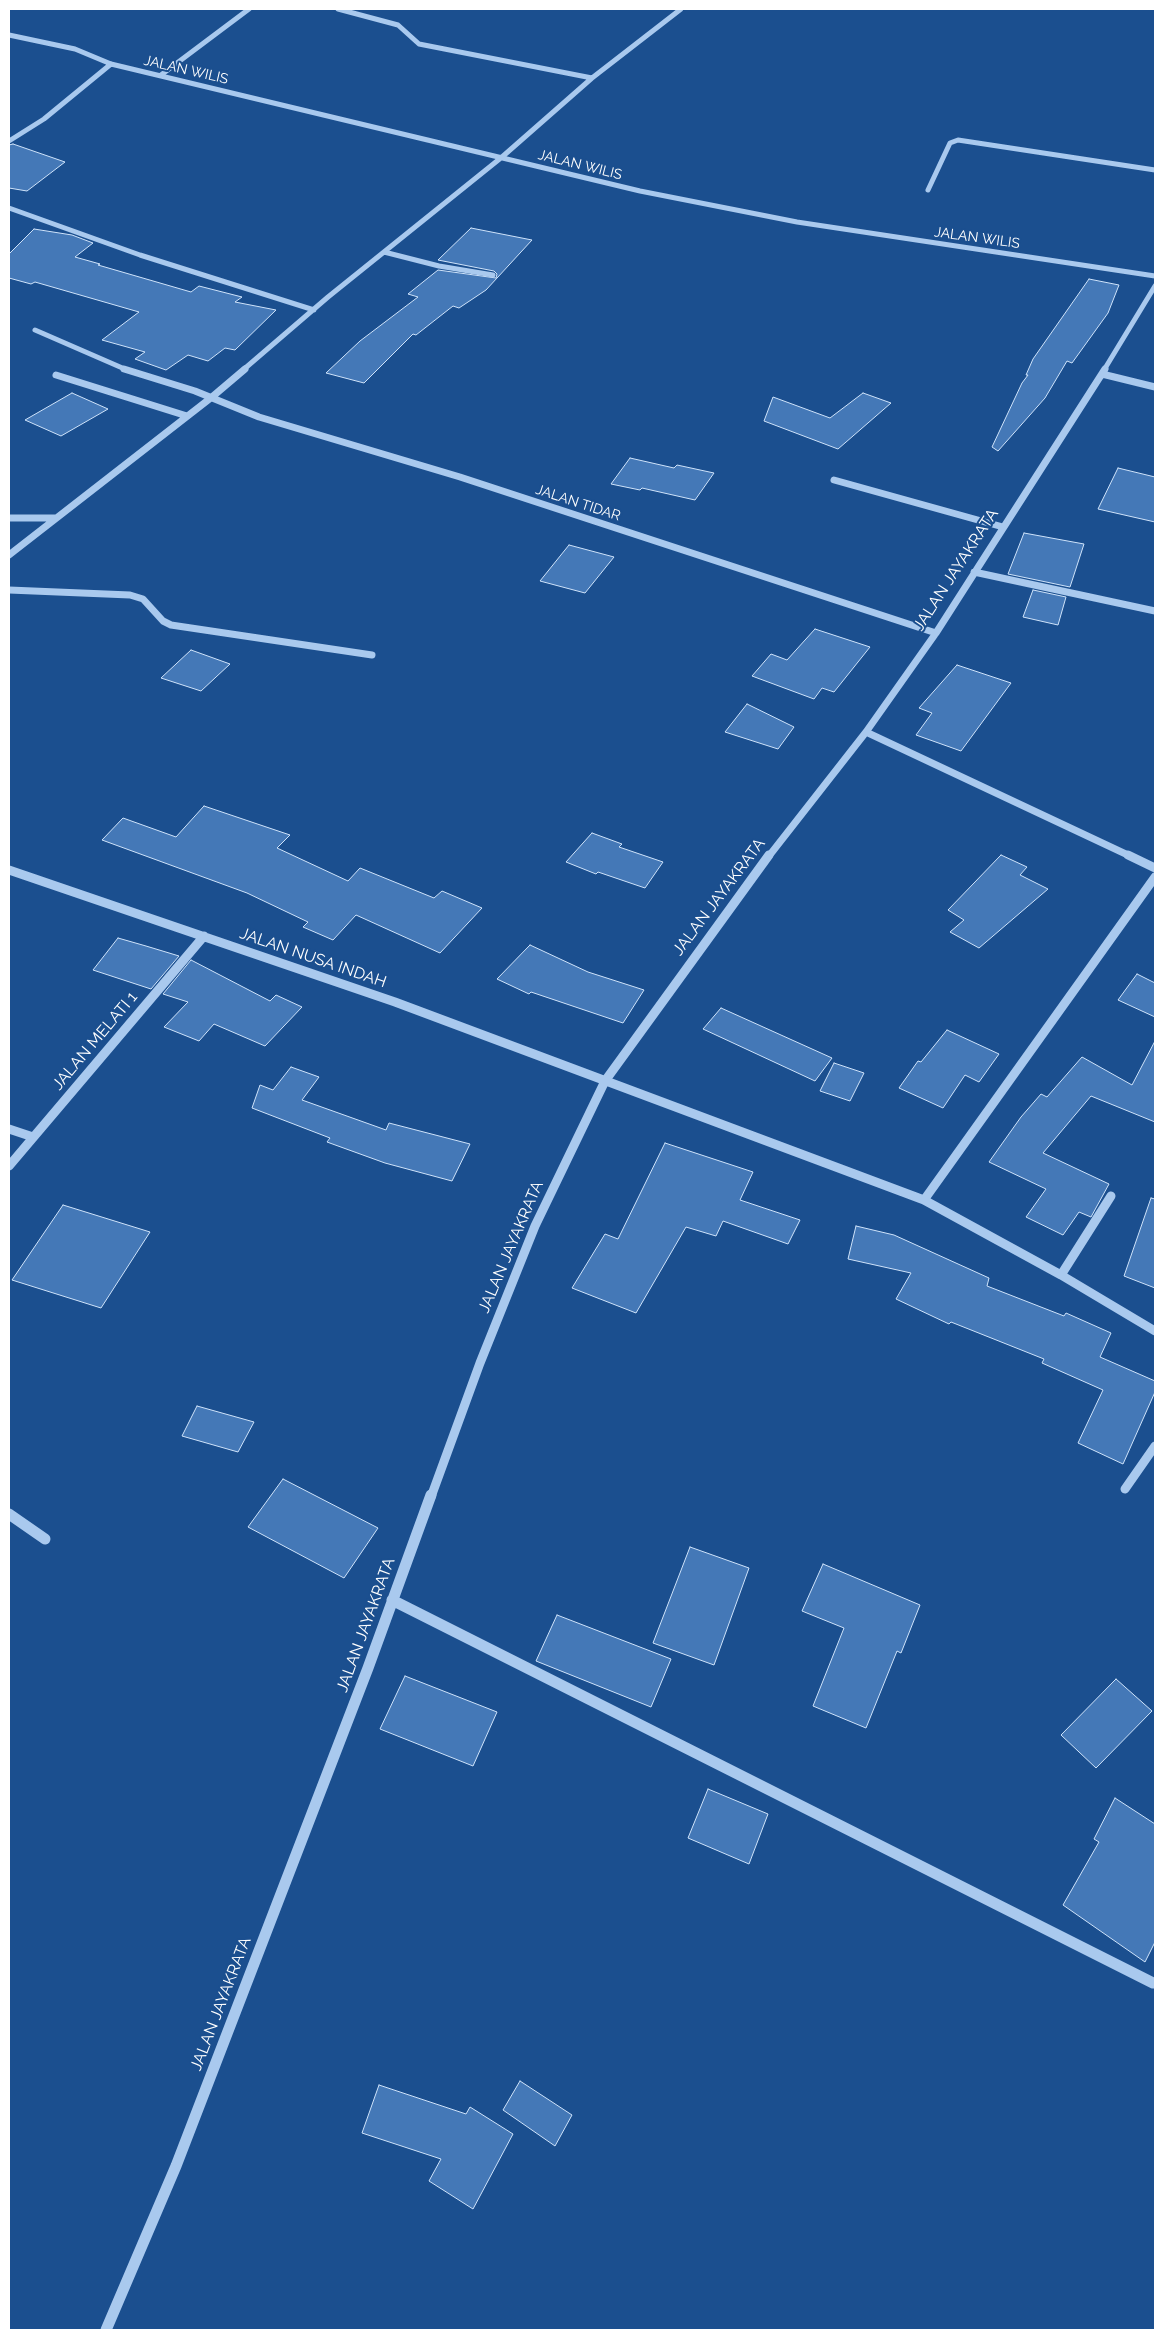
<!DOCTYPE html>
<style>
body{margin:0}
#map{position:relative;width:1164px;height:2339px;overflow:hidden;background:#1b4f8f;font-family:Raleway,sans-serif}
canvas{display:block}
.frame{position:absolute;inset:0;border:10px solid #fff;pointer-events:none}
</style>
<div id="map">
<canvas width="1164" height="2339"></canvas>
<div class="frame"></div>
</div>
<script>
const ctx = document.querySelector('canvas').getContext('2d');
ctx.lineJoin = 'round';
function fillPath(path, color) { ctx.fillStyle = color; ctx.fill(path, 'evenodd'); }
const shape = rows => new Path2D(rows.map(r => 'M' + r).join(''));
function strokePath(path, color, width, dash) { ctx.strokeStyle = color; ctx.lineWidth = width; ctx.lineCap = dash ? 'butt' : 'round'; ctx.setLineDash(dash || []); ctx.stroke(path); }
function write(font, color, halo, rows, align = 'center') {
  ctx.font = font + ' Raleway,sans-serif'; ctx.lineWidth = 4; ctx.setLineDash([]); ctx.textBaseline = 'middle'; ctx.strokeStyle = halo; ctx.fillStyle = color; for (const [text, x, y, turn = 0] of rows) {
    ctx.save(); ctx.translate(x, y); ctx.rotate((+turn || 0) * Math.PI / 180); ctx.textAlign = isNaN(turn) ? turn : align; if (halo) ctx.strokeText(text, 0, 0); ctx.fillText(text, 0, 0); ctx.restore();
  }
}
const building = shape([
 [13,144,65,162,27,191,9,188,9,145,13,144],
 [471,228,532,240,486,290,459,308,453,306,416,335,413,334,364,383,326,373,360,341,418,297,408,294,438,270,496,278,497,274,494,271,438,260,471,228],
 [34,229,72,235,93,243,75,257,100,264,98,265,191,292,199,286,242,297,235,302,276,310,235,350,225,348,208,361,188,355,166,370,135,359,145,352,102,340,139,312,35,282,31,284,9,278,9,254,34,229],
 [1089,279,1119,285,1108,313,1072,363,1067,361,1045,398,998,451,992,447,1022,383,1028,375,1026,375,1033,359,1089,279],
 [72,393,108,409,61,436,25,420,72,393],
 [863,393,891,403,838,449,764,421,773,397,830,418,863,393],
 [630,458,674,468,677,465,714,473,695,500,642,488,640,490,611,484,630,458],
 [1118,468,1155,477,1155,522,1098,509,1118,468],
 [1024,533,1084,544,1070,587,1008,574,1024,533],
 [569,545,614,557,585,593,540,581,569,545],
 [1033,590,1066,597,1058,625,1023,617,1033,590],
 [815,629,870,647,834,692,822,688,814,699,752,676,771,654,787,660,815,629],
 [191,650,230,664,201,691,161,678,191,650],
 [957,665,1011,683,961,751,916,735,932,713,919,708,957,665],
 [747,704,794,727,778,749,725,732,747,704],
 [204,806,290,835,277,848,348,881,360,868,434,898,442,891,482,908,440,953,356,915,333,940,303,927,308,922,247,893,102,840,123,818,176,837,204,806],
 [592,833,622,844,619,847,663,862,645,888,598,872,596,874,566,862,592,833],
 [1001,855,1027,867,1020,875,1048,889,979,948,950,932,964,920,948,910,1001,855],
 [118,938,146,946,179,956,151,989,93,970,118,938],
 [530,945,588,972,644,990,623,1023,531,992,529,994,497,979,530,945],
 [191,960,270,1001,276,995,302,1007,265,1046,214,1024,199,1041,164,1027,188,1002,163,994,191,960],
 [1137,974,1155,983,1155,1017,1118,1000,1137,974],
 [721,1008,832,1058,815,1081,703,1029,721,1008],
 [947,1030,999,1054,979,1082,965,1075,943,1108,899,1088,918,1061,921,1062,947,1030],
 [1155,1041,1155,1122,1091,1096,1043,1153,1109,1184,1091,1217,1079,1212,1063,1235,1026,1217,1046,1189,989,1162,1021,1117,1041,1094,1047,1097,1082,1057,1132,1085,1155,1041],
 [834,1063,864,1073,850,1101,820,1091,834,1063],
 [291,1067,319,1077,302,1100,386,1130,389,1123,470,1144,452,1181,385,1163,327,1142,330,1138,252,1108,260,1085,273,1090,291,1067],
 [665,1143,753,1172,740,1200,800,1220,788,1244,723,1221,716,1236,686,1227,636,1313,572,1288,605,1234,618,1239,665,1143],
 [1151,1198,1155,1199,1155,1288,1124,1276,1151,1198],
 [63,1205,150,1232,101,1308,12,1280,63,1205],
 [856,1226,894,1235,989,1278,987,1286,1064,1316,1066,1313,1111,1333,1100,1357,1155,1381,1155,1392,1123,1464,1078,1443,1103,1390,1042,1363,1044,1359,951,1322,949,1324,896,1299,911,1273,848,1259,856,1226],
 [197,1406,254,1422,238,1452,182,1436,197,1406],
 [283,1479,378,1528,344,1578,248,1527,283,1479],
 [690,1547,749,1568,714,1665,653,1643,690,1547],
 [823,1564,920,1605,901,1653,897,1651,866,1728,813,1706,844,1628,802,1611,823,1564],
 [557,1615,671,1659,651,1707,536,1661,557,1615],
 [405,1676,497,1712,473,1766,380,1729,405,1676],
 [1116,1679,1152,1711,1096,1768,1061,1735,1116,1679],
 [708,1789,768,1814,749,1864,688,1838,708,1789],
 [1115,1798,1155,1824,1155,1942,1145,1962,1063,1905,1099,1842,1094,1839,1115,1798],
 [520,2081,572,2115,555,2146,503,2110,520,2081],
 [379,2085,466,2114,470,2107,513,2134,473,2209,429,2181,441,2159,362,2133,379,2085]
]);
fillPath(building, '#4478b7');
strokePath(building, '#cfe3fa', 1);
strokePath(shape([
 [338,9,398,25,419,44,592,78],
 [9,35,75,49,111,64,640,191,797,222,1155,276],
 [161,75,249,9],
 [9,141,44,119,111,64],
 [928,190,950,143,958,140,1155,170],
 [9,208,140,255,314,310],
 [384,252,439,266,493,275],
 [35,330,127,370],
 [243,370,328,297,502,157,592,78,681,9],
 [1104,370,1155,286]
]), '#a9c9ee', 5);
strokePath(shape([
 [124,369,195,391,259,417,460,477,936,633],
 [1102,374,1155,387],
 [56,375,187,416],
 [834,480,1003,527],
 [9,518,56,518],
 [9,555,212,397,245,369],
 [974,572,1155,611],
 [9,590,130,595,143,599,163,621,171,625,372,655],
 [866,732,1130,856],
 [769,856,866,732,936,633,1105,369]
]), '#a9c9ee', 7);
strokePath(shape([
 [1128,855,1155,868],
 [9,870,395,1002,924,1200,1061,1275,1155,1331],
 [9,1129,33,1137],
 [9,1166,204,936],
 [924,1200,1155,877],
 [1061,1275,1111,1196],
 [1125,1489,1155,1446],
 [431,1497,480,1363,535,1226,605,1081,769,855]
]), '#a9c9ee', 9);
strokePath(shape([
 [9,1514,45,1539],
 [392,1600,1153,1983],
 [106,2330,176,2166,368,1668,431,1495]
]), '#a9c9ee', 11);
write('14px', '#fff', '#1b4f8f', [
 ["JALAN WILIS",186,70,13],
 ["JALAN WILIS",580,165,14],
 ["JALAN WILIS",977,238,8],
 ["JALAN TIDAR",578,503,18]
]);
write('16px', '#fff', '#1b4f8f', [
 ["JALAN JAYAKRATA",956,570,-57],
 ["JALAN JAYAKRATA",719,897,-53],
 ["JALAN NUSA INDAH",313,958,19],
 ["JALAN MELATI 1",95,1041,-50],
 ["JALAN JAYAKRATA",511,1247,-67],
 ["JALAN JAYAKRATA",366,1625,-70],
 ["JALAN JAYAKRATA",221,2004,-69]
]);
</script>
